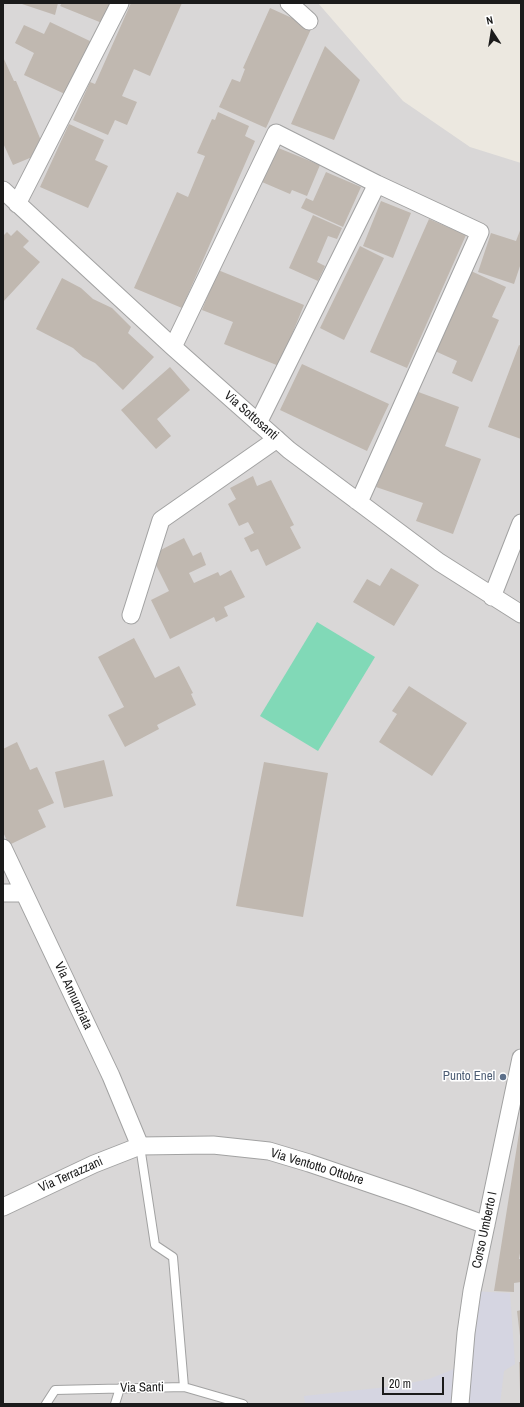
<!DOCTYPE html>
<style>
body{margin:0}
#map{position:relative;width:524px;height:1407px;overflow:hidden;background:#ece8e0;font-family:"Archivo Narrow",sans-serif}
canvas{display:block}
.frame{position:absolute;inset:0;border:4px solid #1b1b1b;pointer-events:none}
.north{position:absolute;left:472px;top:12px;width:40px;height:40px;-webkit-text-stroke:3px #fff;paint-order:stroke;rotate:348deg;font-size:11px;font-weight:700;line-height:16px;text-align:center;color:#1b1b1b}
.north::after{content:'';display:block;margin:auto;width:14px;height:18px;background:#1b1b1b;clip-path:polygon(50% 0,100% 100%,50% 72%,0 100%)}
.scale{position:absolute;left:382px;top:1377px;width:62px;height:18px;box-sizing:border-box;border:2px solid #1b1b1b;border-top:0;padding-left:5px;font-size:12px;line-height:14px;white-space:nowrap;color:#1b1b1b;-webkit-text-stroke:3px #fff;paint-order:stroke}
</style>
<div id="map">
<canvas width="524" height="1407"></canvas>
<div class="frame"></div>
<div class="north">N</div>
<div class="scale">20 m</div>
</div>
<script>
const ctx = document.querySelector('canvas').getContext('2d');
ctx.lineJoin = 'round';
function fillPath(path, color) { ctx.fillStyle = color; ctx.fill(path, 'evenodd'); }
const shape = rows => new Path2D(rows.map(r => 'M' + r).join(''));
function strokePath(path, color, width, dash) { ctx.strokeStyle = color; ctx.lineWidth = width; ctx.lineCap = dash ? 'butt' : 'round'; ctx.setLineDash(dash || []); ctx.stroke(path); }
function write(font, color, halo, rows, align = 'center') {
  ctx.font = font + ' "Archivo Narrow",sans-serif'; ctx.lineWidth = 3; ctx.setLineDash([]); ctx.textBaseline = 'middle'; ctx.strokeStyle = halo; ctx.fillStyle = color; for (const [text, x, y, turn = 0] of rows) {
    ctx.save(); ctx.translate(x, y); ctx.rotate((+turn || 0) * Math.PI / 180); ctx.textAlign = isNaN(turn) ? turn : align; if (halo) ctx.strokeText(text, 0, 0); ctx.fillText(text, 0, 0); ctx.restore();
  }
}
fillPath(shape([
 [3,3,318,3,403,101,470,147,521,163,521,1404,3,1404]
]), '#d9d7d7');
fillPath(shape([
 [317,622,375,657,318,751,260,716]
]), '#81d9b7');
fillPath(shape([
 [464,1289,472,1291,510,1293,515,1364,504,1371,500,1404,305,1404,304,1396,396,1386,429,1379,454,1369]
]), '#d5d5e1');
fillPath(shape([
 [19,3,58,3,55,15],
 [62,3,110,3,102,23,60,6],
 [131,3,182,3,150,76,134,69,122,96,137,102,127,125,115,120,108,135,73,120,90,82,95,84],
 [270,8,312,27,266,128,219,107,232,79,240,82,245,69,243,68],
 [50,22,92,42,67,95,24,75,34,53,15,43,24,25,44,34],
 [325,46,360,80,334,140,291,124],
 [3,57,14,81,16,81,42,143,37,155,13,165,3,143],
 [218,112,249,126,245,136,255,141,182,308,134,288,177,192,188,197,205,156,197,153,212,119,215,120],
 [69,124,104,140,95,160,108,166,88,208,40,187],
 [276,147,320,165,307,196,292,190,290,194,262,182],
 [326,172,361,187,343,227,301,208,306,198,313,201],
 [381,201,411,213,393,258,363,246],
 [313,215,342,228,337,239,328,236,317,262,325,266,318,281,289,268],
 [429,219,466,235,407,368,370,352],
 [521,228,521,263,514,284,478,272,491,233,516,241],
 [17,230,29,241,23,247,40,262,3,302,3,236,7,232,11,236],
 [360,246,384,258,344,340,320,328],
 [218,270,304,305,279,366,224,344,233,322,202,310],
 [471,271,506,287,492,317,499,320,472,382,452,373,457,361,435,351],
 [62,278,81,288,93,299,112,308,131,327,128,333,154,357,123,390,95,363,83,357,73,348,36,329],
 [519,345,521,346,521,439,488,427],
 [302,364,389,404,367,451,280,410],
 [170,367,190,390,157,419,171,436,156,449,121,410],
 [413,390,459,407,445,446,481,459,453,534,416,521,423,503,376,487],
 [253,476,257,486,271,480,294,525,290,527,301,548,266,566,258,549,251,552,244,538,254,533,248,522,239,526,228,504,236,499,230,488],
 [184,538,193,556,201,552,206,565,189,573,194,583,218,572,220,576,231,570,245,597,224,607,228,616,216,622,214,617,170,639,151,600,169,591,151,555],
 [391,568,419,585,394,626,353,602,367,579,380,586],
 [134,638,155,678,179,666,193,693,191,694,196,705,157,725,159,729,125,747,108,715,124,707,98,657],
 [409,686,467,723,432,776,379,742,397,714,392,711],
 [17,742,30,770,37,767,54,803,38,810,46,827,9,845,3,832,3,749],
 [104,760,113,796,64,808,55,772],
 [264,762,328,773,303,917,236,906],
 [520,1127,521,1247,519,1259,521,1259,521,1282,514,1283,514,1292,494,1291],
 [521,1310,521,1336,520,1336,517,1311],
 [519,1362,521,1362,521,1391,520,1391]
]), '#c0b8b0');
const lane = shape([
 [140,1146,155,1245,173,1257,184,1387],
 [46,1404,55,1390,184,1387,243,1404],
 [115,1404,120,1388]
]);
const street = shape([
 [289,3,309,21],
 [3,190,173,347,289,450,439,562,521,614],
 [17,204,120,3],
 [173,347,276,133,377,184,480,232,359,502,357,501],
 [258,423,377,184],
 [492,597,521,523],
 [131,615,161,520,277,439],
 [3,848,111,1076,140,1146],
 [3,893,24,893],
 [3,1207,94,1164,140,1146,213,1145,269,1151,309,1163,409,1197,486,1225],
 [460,1404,466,1333,472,1291,521,1058]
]);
strokePath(lane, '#a2a2a2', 10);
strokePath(street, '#a2a2a2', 19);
strokePath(lane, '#fff', 8);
strokePath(street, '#fff', 17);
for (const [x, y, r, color] of [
 [503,1077,4,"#5c6f8a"]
]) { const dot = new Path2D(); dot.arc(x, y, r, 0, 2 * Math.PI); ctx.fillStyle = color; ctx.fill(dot); strokePath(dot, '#fff', 1.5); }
write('13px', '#1b1b1b', '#fff', [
 ["Via Sottosanti",251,416,41],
 ["Via Annunziata",73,996,65],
 ["Via Ventotto Ottobre",317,1167,17],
 ["Via Terrazzani",71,1175,-24],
 ["Corso Umberto I",485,1230,-78],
 ["Via Santi",142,1388,-1]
]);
write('13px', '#4e5e75', '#fff', [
 ["Punto Enel",495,1077]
], 'right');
</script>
